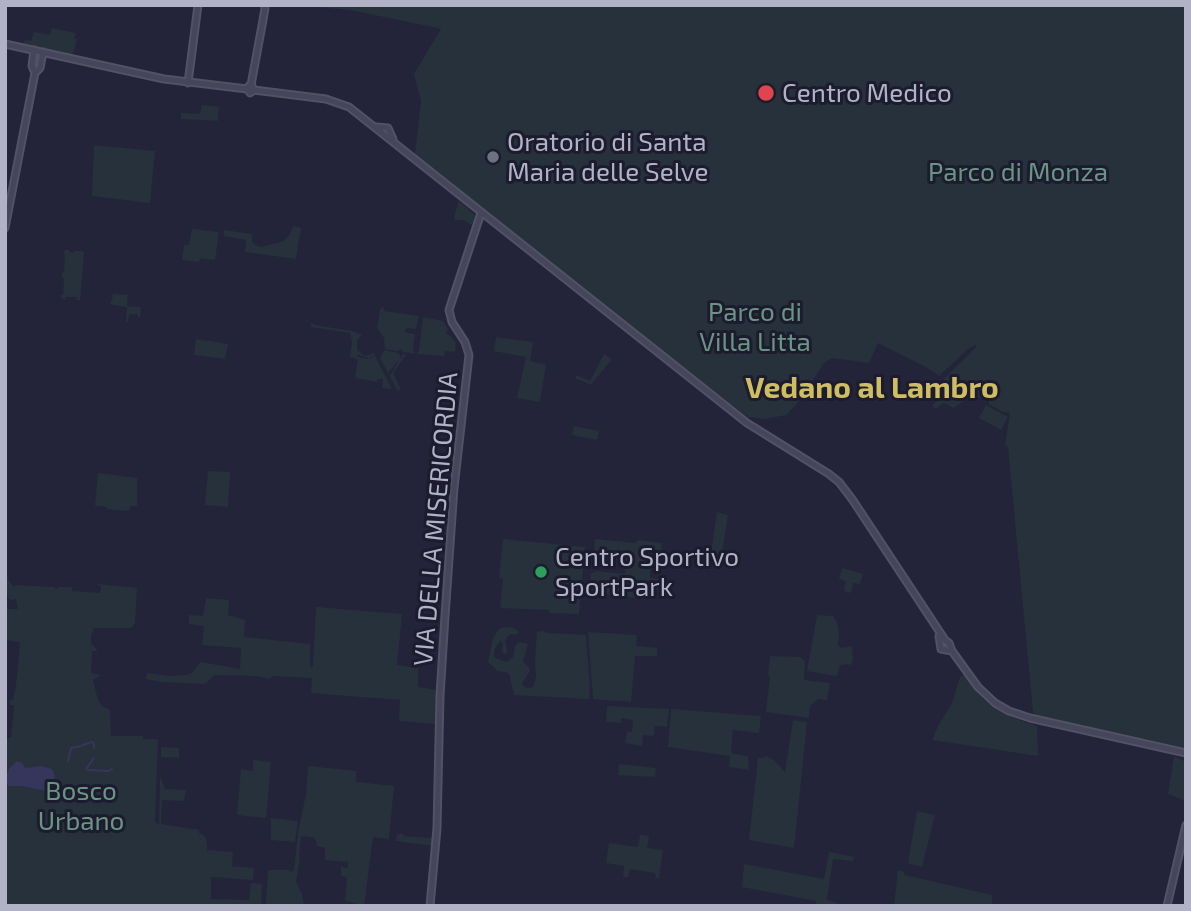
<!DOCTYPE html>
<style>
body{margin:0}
#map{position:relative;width:1191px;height:911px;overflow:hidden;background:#232439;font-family:"Exo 2",sans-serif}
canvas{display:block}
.frame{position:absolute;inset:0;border:7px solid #b2b2c6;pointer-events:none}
</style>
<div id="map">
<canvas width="1191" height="911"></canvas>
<div class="frame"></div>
</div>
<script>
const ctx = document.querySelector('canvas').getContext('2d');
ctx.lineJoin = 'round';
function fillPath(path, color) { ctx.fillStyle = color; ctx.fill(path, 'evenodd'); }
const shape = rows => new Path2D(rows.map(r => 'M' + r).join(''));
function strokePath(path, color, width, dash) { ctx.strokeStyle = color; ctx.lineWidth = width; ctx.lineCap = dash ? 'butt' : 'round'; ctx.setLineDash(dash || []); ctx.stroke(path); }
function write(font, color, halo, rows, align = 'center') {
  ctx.font = font + ' "Exo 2",sans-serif'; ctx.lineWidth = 6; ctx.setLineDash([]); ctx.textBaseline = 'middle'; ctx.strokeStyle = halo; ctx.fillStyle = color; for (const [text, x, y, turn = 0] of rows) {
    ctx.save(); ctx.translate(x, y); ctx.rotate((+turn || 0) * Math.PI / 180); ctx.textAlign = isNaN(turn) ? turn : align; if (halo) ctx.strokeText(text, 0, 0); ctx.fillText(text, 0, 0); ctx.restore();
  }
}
fillPath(shape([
 [295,5,1186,5,1186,748,1036,715,1033,712,1008,447,1005,445,1010,413,1001,411,989,404,989,401,975,396,972,399,966,399,954,408,944,403,935,409,932,405,946,393,939,384,977,346,975,345,967,350,939,376,926,367,878,343,869,363,832,358,824,363,796,405,786,415,765,419,748,417,684,369,415,154,421,101,414,74,441,29,438,28,350,10],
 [52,28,76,33,74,39,77,39,74,51,71,55,24,44,25,40,31,41,34,32,50,35],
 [202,105,219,107,218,121,181,119,181,113,200,114],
 [94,145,155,151,150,203,92,196],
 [459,201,476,216,474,223,472,225,463,220,455,220,454,217],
 [293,226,301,228,296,259,245,252,246,240,224,236,224,230,252,234,252,241,255,245,261,247,284,241,290,234],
 [192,229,219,232,215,260,200,258,199,262,182,260,184,245,189,245],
 [65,250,69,250,69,252,74,253,74,251,82,251,84,253,80,300,77,300,76,297,66,297,65,300,61,298,61,295,63,295,64,278,62,278,62,272,64,271,65,256,64,252],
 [113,294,128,295,127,306,141,307,140,317,138,317,138,314,129,314,128,322,126,322,127,307,112,305,110,303,112,300],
 [383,306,384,311,419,316,416,329,408,328,404,330,407,333,415,334,413,348,415,354,404,352,401,349,397,351,385,349,384,338,377,328,380,310],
 [423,317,443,321,448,329,446,334,451,336,456,343,455,352,445,351,444,356,417,354,419,350],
 [311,323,315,325,352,331,362,335,357,340,357,350,365,356,374,353,375,355,368,358,357,354,358,357,367,359,375,356,392,389,382,388,383,379,378,379,377,382,355,378,358,359,350,357,352,342,350,333,311,327],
 [496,337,533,342,530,361,546,365,540,402,517,398,526,357,494,351],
 [196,339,228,344,225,359,194,355],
 [384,350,398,353,400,355,400,359,403,354,408,355,405,356,393,373,401,390,397,390,390,376,399,360,388,373,380,358],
 [604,354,612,359,591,385,575,378,576,375,590,381],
 [986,405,1008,417,1001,430,979,418],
 [574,426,599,431,597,440,572,435],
 [208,471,230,472,228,507,205,505],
 [98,473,137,478,137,506,130,506,129,511,107,509,107,507,95,506],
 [717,512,728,515,721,561,710,560],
 [503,539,585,547,579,614,549,613,549,610,500,608,503,579,499,577],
 [595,539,635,543,638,540,662,543,661,553,652,552,650,565,650,578,659,579,658,590,647,589,646,599,589,593,591,573,594,573,595,571,625,574,626,561,594,557],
 [842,568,863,574,860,584,853,583,851,593,844,591,846,581,839,579],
 [5,570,9,581,14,587,16,585,55,587,55,589,57,589,58,587,72,587,72,591,100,593,101,586,97,585,98,584,137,588,135,623,131,628,94,628,91,636,91,643,98,651,92,651,91,673,101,675,93,680,98,700,102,706,110,710,111,736,143,736,143,739,158,739,155,822,159,825,160,776,165,789,186,790,184,801,162,800,161,824,199,830,199,833,202,834,206,838,208,855,208,850,233,852,232,866,254,868,253,880,211,877,211,899,249,900,251,883,262,884,261,906,5,906,5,738,11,738,14,705,10,705,9,701,13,699,16,686,20,642,5,640,5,609,18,609,16,599,10,600,8,597,5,585],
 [206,598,229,600,228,615,245,620,244,637,310,644,310,668,313,666,316,607,402,614,397,665,418,668,418,687,437,690,438,721,436,724,399,721,400,700,311,693,312,678,272,676,270,679,256,676,214,675,205,684,162,682,146,679,147,673,169,676,186,675,192,673,201,662,240,669,241,648,202,645,204,626,189,624,189,615,203,616],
 [817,615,833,616,837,622,839,633,838,646,842,648,852,646,853,659,851,666,849,664,840,665,837,676,807,671],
 [504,627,514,628,519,632,516,635,511,634,507,637,505,641,507,651,506,655,502,652,503,644,501,640,494,650,494,657,506,662,513,657,515,646,518,642,528,644,523,662,529,667,530,671,522,683,523,686,528,688,533,687,536,677,535,660,537,632,542,631,548,633,586,635,590,687,589,699,514,695,509,673,498,671,488,662,493,638,499,629],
 [588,632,637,635,636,646,657,648,657,656,635,656,631,702,593,699],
 [770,656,800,657,805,661,804,680,830,683,827,700,818,699,810,706,809,718,766,712,770,676,768,675],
 [965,674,981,697,992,707,1011,717,1037,726,1038,756,932,740,938,726,952,703,960,677],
 [607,706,669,709,667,727,655,726,654,736,643,735,642,746,625,743,627,732,632,732,633,720,621,718,621,723,606,722],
 [671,709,761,716,759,733,733,730,731,753,748,756,749,770,729,767,730,756,668,747],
 [793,720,807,722,794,848,749,840,758,758,764,758,765,756,774,760,785,772],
 [161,747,179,748,179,758,161,757],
 [1174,756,1186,762,1186,801,1168,794],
 [253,760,271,762,266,818,237,815,241,769,253,771],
 [619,764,656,768,655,777,618,775],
 [308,766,356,771,356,782,394,786,389,839,373,837,364,906,356,906,355,903,345,901,347,877,341,876,341,867,348,868,348,862,325,860,325,848,317,846,315,838,305,836,301,837,299,857,300,858,296,882,302,894,304,906,266,906,268,870,289,870,290,872,294,870,298,833,306,794],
 [917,811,935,815,922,867,908,863],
 [271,818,298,821,295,842,271,840],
 [403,833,403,836,427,838,431,837,433,839,433,846,396,841,397,835],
 [640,835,649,836,647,848,663,850,659,878,656,878,655,873,630,869,628,877,623,877,624,866,606,863,609,843,638,847],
 [829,852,854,857,853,861,833,859,827,900,837,903,837,906,818,906,816,905,816,901,742,887,744,864,824,879],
 [898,870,904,872,905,875,992,895,992,906,944,906,936,904,894,906]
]), '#26313c');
fillPath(shape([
 [17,761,22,763,25,768,41,766,52,769,55,776,52,786,47,790,42,790,22,786,8,786,6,778,9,769]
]), '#36365d');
strokePath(shape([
 [83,745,92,742,94,744,94,748],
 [68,761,71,748,81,746],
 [86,769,94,758],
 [88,770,109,771,112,769]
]), '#36365d', 2);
const secondary = shape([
 [5,44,164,79,247,89],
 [34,50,32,66,35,73],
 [188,83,198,5],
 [251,85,263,20,265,8,264,5],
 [254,90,252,86,250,85,247,88,250,93,254,90,326,99,349,107,747,423,829,474,839,482,852,499,945,640,949,643,952,651,978,687,995,703,1009,711,1030,718,1186,753],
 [376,127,388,128,393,139],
 [5,228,35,73,40,68,43,52],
 [939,636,941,649,952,651],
 [430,906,437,828,440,696,445,616,454,488,469,355,465,342,452,322,449,310,481,213],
 [1167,906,1186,825]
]);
strokePath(secondary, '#525264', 9);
strokePath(secondary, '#45455c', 5);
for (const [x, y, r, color] of [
 [766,93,9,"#e0444e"],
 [493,157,7,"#6b7280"],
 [541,572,7,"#2e9e5b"]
]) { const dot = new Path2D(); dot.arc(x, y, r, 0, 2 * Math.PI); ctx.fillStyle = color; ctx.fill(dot); strokePath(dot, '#1c1c2e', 2.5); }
write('26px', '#b2b2c6', '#1c1c2e', [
 ["Centro Medico",782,93],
 ["Oratorio di Santa",507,142],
 ["Maria delle Selve",507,172],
 ["Centro Sportivo",555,557],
 ["SportPark",555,587]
], 'left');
write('26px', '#6a9585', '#1c1c2e', [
 ["Parco di Monza",1018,172],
 ["Parco di",755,312],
 ["Villa Litta",755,342],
 ["Bosco",81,791],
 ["Urbano",81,821]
]);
write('26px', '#b2b2c6', '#1c1c2e', [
 ["VIA DELLA MISERICORDIA",436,519,-85]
]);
write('bold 30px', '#cfbd64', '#1c1c2e', [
 ["Vedano al Lambro",872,388]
]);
</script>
